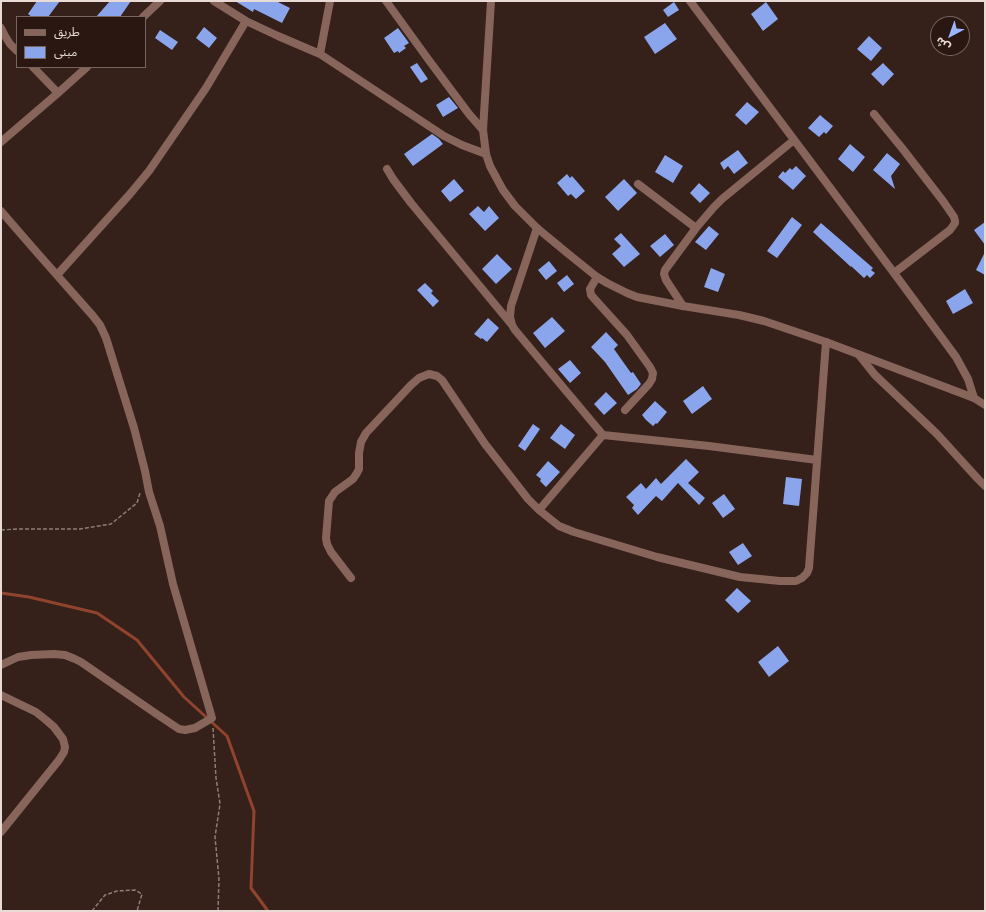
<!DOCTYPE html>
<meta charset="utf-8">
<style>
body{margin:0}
#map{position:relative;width:986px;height:912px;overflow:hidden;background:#35201a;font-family:Cabin,"Noto Sans Arabic",sans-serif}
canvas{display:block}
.frame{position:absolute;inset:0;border:2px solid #e8dad5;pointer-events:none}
.legend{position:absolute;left:16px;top:16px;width:130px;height:52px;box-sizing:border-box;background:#2a1711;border:1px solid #76655f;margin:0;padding:5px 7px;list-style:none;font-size:12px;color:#e8dad5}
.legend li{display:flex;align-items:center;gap:8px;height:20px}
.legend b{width:20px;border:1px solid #76655f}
.north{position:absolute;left:930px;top:16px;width:40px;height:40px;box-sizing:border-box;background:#2a1711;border:1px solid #76655f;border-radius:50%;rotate:221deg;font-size:11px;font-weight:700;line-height:16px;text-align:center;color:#e8dad5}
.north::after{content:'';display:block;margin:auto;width:14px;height:18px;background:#9ab5fd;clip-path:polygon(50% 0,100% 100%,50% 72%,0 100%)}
</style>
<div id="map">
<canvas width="986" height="912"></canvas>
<div class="frame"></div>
<ul class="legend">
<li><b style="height:5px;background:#88655b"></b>طريق</li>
<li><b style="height:11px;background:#8ba5ec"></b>مبنى</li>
</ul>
<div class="north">ش</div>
</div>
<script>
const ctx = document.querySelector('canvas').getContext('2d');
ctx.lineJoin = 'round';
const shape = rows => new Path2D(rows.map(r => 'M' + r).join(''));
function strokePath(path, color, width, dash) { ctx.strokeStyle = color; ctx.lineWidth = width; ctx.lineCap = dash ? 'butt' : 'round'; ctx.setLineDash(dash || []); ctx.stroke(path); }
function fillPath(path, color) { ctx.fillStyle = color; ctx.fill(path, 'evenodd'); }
strokePath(shape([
 [1,593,29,597,97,613,137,640,184,697,227,736,254,811,251,888,268,911]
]), '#90442e', 3);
fillPath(shape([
 [37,1,60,1,48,17,32,17,28,14],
 [110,1,131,1,120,17,96,17],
 [235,1,276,1,290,8,282,23,254,9,253,12],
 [674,2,679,10,668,17,663,10],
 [766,2,778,19,763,31,751,14],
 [665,23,677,39,655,54,644,37],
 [204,27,217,38,209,48,196,38],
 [398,28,409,43,404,46,406,48,399,53,398,51,394,53,384,38],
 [160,30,178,42,172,50,155,38],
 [869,36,882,48,871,61,857,49],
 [417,63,428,79,421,83,410,67],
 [883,63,894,74,883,86,871,74],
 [449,97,458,108,443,117,436,105],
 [747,102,759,112,746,125,735,115],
 [820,115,833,126,826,134,824,132,819,137,808,128],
 [432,134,439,139,443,144,413,166,404,154],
 [850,144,865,157,853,172,838,159],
 [738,150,748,163,734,174,728,166,724,170,720,163],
 [887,153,900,164,891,176,895,189,873,170],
 [665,155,683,166,673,183,655,172],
 [796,166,806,176,793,190,778,177,783,171,785,173,790,168,792,170],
 [567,174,570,178,572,176,585,191,576,199,571,194,568,196,557,183],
 [454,179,464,191,450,202,441,191],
 [624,179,637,193,618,211,605,197],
 [699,183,710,193,700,203,690,193],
 [478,206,484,212,489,206,499,218,485,231,469,214],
 [792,217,802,225,777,258,767,251],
 [985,222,985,245,974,230],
 [821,223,873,268,871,270,875,273,870,278,867,275,864,278,851,266,851,267,813,232],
 [709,226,719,234,706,250,695,242],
 [621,233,640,254,624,267,612,254,621,246,614,239],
 [665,234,674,245,660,257,650,246],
 [985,252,985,275,976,270],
 [497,254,512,269,496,284,482,269],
 [549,261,557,271,546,280,538,270],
 [711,268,725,274,718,292,704,287],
 [567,275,574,284,564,292,557,283],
 [425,283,433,291,431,293,439,301,433,307,417,290],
 [965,289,973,303,953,314,946,301],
 [552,317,565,331,545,348,533,333],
 [488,318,499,328,487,342,482,338,481,339,474,334],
 [606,332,618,345,614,349,631,373,633,372,641,384,637,389,628,395,605,362,591,347],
 [570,360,581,373,570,383,558,369],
 [703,386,712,399,692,414,683,401],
 [606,392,617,403,604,415,594,404],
 [655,401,667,412,657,424,656,423,653,426,646,420,642,415],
 [533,424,540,429,525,451,518,446],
 [561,424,575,435,565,449,550,438],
 [686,459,699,472,688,483,705,498,699,505,678,483,662,501,656,496,638,515,632,508,634,505,626,497,641,483,646,489,656,478,661,484],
 [548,461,560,472,546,487,540,481,541,479,536,475],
 [786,477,802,479,799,506,783,504],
 [724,494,735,509,723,518,712,503],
 [743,543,752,556,738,565,729,552],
 [737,588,751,601,738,613,725,600],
 [778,646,789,661,769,677,758,662]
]), '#8ba5ec');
strokePath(shape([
 [1,530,17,529,80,529,111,524,137,503,140,493],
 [213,728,216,778,220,804,215,837,219,879,218,911],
 [92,911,105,895,117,891,135,890,142,894,137,911]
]), '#8f7d78', 1.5, [4, 2]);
strokePath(shape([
 [214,1,246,21,278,36,320,54,444,136,462,145,486,154],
 [386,1,428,59,469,114,483,130],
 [690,1,894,273,956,357,968,379,974,398],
 [143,17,160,1],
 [1,28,5,36,10,44,17,51],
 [320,54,330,1],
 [33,67,58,93],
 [874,114,902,148,943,201,954,217,955,221,955,223,950,230,894,273],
 [1,142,58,93,87,67],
 [387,169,393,179,411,203,512,325],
 [638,184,696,228],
 [1,211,33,248,93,316,100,325,106,338,134,428,145,471,149,492,160,526,173,584,212,718,195,728,185,730,179,729,155,713,81,662,75,659,65,655,54,654,31,655,18,657,1,665],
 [537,228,511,306,510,317,512,325,515,330,603,435,709,446,817,460],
 [57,275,130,194,149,171,206,88,246,21],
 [597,277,590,289,591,295,627,335,650,367,653,373,652,379,649,384,625,410],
 [683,306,666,280,664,274,665,270,696,228,714,207,722,199,794,140],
 [859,355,875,375,937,434,978,479,985,486],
 [539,510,603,435],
 [351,578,331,552,327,544,326,538,329,501,335,492,353,479,357,473,359,469,359,453,361,442,366,433,411,385,419,378,429,374,437,376,442,380,446,386,485,444,507,472,528,499,539,510,559,526,574,532,657,557,740,577,780,581,796,581,802,578,807,573,809,568,826,342],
 [1,695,36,712,46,720,54,727,63,739,65,747,64,752,59,760,1,832]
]), '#88655b', 8);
strokePath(shape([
 [491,1,483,130,486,154,490,166,497,179,503,190,515,206,537,228,566,252,597,277,607,283,627,293,637,297,683,306,739,315,764,321,826,342,974,398,985,405]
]), '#88655b', 8);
</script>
